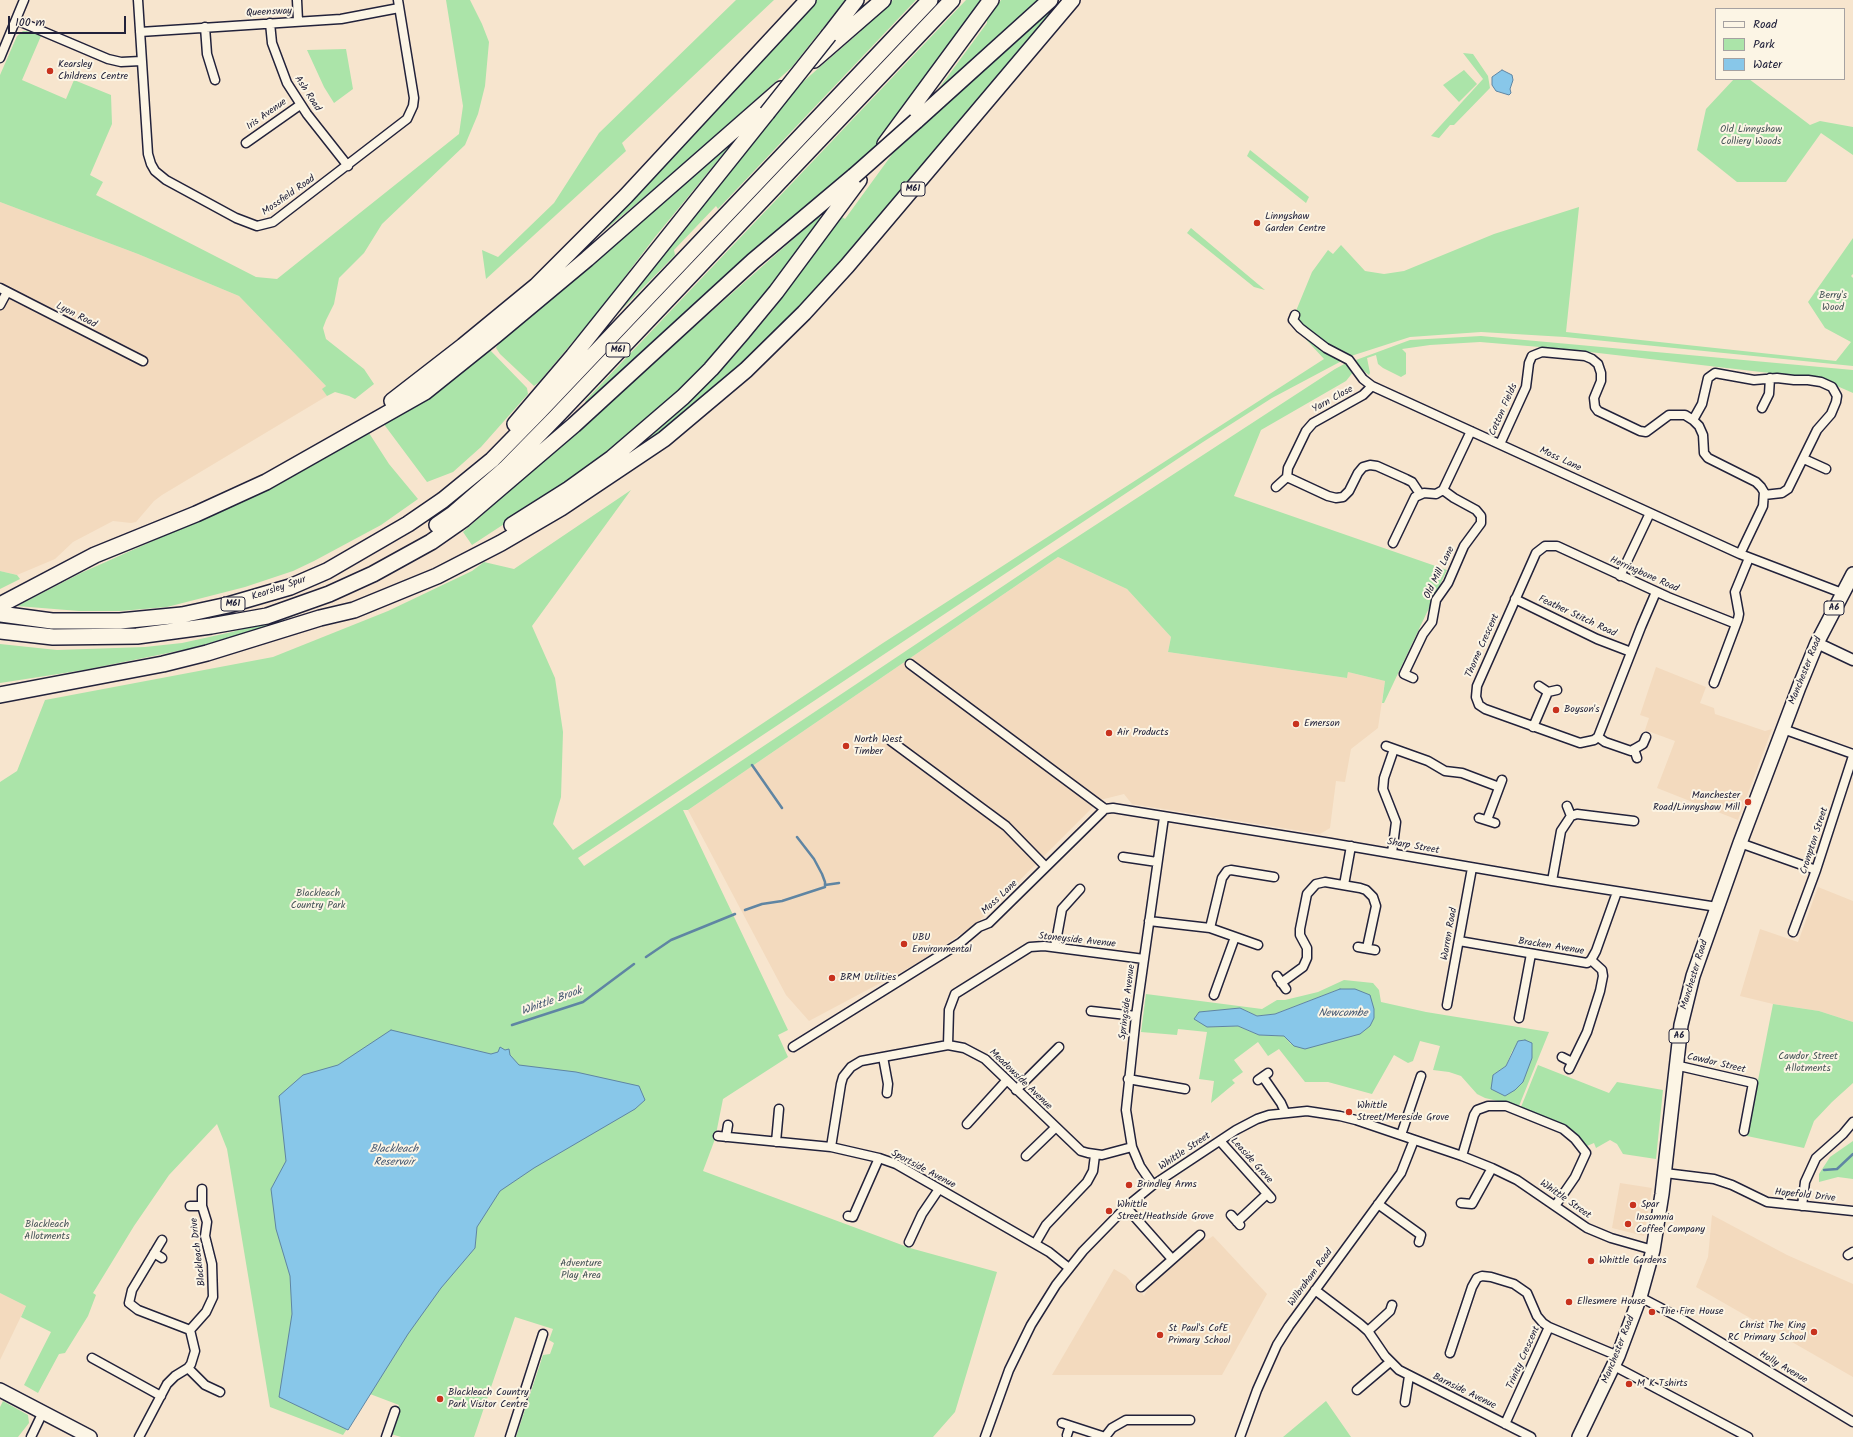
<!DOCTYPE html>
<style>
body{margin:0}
#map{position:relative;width:1853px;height:1437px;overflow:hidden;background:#f7e5ce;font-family:Kalam,sans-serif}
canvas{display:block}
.legend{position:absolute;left:1715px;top:8px;width:130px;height:72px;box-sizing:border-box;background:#fcf5e5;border:1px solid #a5a1a1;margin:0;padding:5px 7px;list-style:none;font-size:12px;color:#22223b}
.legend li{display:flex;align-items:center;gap:8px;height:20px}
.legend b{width:20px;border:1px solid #a5a1a1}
.scale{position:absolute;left:8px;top:16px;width:118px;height:18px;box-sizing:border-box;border:2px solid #22223b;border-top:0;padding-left:5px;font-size:12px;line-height:14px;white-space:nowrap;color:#22223b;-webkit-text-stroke:3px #fcf5e5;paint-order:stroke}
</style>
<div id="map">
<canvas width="1853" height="1437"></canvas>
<ul class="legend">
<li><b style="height:5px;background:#fcf5e5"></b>Road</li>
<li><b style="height:11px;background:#abe4a9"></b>Park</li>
<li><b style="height:11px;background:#88c7e9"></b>Water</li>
</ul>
<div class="scale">100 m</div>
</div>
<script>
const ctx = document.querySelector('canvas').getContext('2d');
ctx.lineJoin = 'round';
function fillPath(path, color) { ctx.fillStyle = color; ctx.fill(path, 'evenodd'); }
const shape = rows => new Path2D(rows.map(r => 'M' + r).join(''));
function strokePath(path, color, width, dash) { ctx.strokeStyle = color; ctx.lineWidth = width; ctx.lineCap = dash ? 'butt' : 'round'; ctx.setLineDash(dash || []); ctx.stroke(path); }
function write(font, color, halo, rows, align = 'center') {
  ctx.font = font + ' Kalam,sans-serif'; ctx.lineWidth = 4; ctx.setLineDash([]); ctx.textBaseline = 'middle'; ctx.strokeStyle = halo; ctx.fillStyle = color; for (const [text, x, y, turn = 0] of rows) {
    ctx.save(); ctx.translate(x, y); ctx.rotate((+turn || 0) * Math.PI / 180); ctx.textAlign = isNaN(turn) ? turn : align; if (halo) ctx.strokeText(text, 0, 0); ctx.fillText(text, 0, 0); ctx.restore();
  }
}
fillPath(shape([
 [0,202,138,254,239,296,326,386,323,389,327,396,162,495,154,501,136,522,131,523,113,521,73,542,55,559,17,575,0,571],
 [1058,557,1127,589,1171,637,1168,652,1347,678,1348,672,1385,681,1378,728,1351,749,1345,782,1336,781,1330,828,1320,834,1132,804,1124,794,1100,800,976,924,916,964,809,1021,786,995,688,810],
 [1656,667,1706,687,1700,703,1714,708,1715,714,1765,731,1772,729,1738,820,1657,788,1675,741,1645,730,1649,718,1640,715],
 [1818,887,1853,901,1853,1022,1819,1011,1773,1004,1740,996,1760,929,1798,942],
 [1620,1183,1652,1188,1644,1236,1612,1228],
 [1712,1215,1787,1255,1853,1284,1853,1377,1696,1287,1708,1257],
 [1213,1236,1267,1294,1222,1375,1052,1375,1114,1269,1126,1276,1144,1296,1151,1283,1201,1239,1207,1240],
 [0,1293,26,1306,0,1360]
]), '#f3dabe');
fillPath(shape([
 [446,0,470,0,482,24,489,42,485,86,478,114,465,145,382,224,364,253,339,278,334,304,326,320,323,328,326,339,364,369,374,384,355,399,349,396,335,392,327,396,322,389,326,386,239,296,138,254,0,202,0,75,17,36,23,31,27,31,41,36,22,80,66,99,74,80,111,95,112,124,90,175,103,182,96,195,256,277,277,279,459,134,463,106],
 [736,0,774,0,622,143,626,151,486,279,482,250,498,257,554,203,599,133],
 [815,0,845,0,792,67,688,161,594,239],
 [893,0,916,0,718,209,716,206,674,250,675,255,595,337,789,94,861,31,859,29],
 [966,0,985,0,871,153,587,403,585,401],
 [1001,0,1041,0,931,99,987,23,987,20],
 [1062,0,1066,0,840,267,741,365,675,421,651,440,649,438,687,404,734,356,773,310,842,217,845,219,893,153],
 [346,49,353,89,334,103,324,87,307,50],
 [1463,53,1473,54,1488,76,1490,88,1454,125,1450,125,1439,138,1431,136,1483,79],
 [1464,70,1477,84,1459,102,1443,85],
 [1734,79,1749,79,1810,125,1820,121,1853,127,1853,155,1821,133,1786,182,1737,182,1697,150,1706,109],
 [733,142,655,237,598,312,539,382,534,386,500,354,496,348,498,344],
 [1250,150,1309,197,1306,203,1247,156],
 [1579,207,1566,332,1836,361,1851,342,1825,328,1808,302,1853,238,1853,274,1851,276,1853,278,1853,366,1565,337,1481,332,1410,337,1351,356,1272,398,1203,442,578,858,584,866,1051,554,1335,369,1348,362,1354,371,1346,381,1261,430,1234,496,1447,570,1384,703,1382,703,1385,681,1348,672,1347,678,1168,652,1171,637,1127,589,1058,557,688,810,683,810,788,1030,778,1035,788,1057,723,1099,715,1139,703,1171,910,1248,997,1272,955,1412,933,1437,516,1437,543,1355,550,1354,554,1343,549,1340,553,1329,515,1317,474,1437,401,1437,391,1434,399,1405,370,1394,343,1435,270,1407,227,1149,217,1124,169,1175,134,1226,93,1293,96,1295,88,1316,65,1353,59,1354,38,1393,24,1385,51,1332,21,1317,26,1306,0,1293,0,782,17,771,45,700,273,657,388,611,472,571,484,562,514,569,631,490,532,626,555,678,563,732,561,797,553,824,573,850,883,643,1324,359,1291,323,1312,272,1328,250,1333,254,1341,245,1365,271,1384,274,1404,271,1494,234],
 [823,216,754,311,684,389,596,464,472,545,463,532,818,217],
 [1191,228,1265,290,1254,287,1187,233],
 [1481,336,1853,370,1853,393,1821,379,1564,349,1480,342,1430,345,1402,349,1406,353,1406,374,1401,377,1383,368,1378,364,1376,355,1367,358,1370,373,1369,375,1360,368,1356,360,1410,340],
 [489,349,527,388,528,394,481,447,453,472,427,482,383,423],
 [369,433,389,464,418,499,381,525,314,561,293,571,245,587,167,607,120,611,79,611,17,606,81,573,276,486],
 [0,571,17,575,20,579,0,589],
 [300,611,301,613,254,631,188,649,84,670,0,683,0,644,57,650,145,647,182,643,232,632],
 [1344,980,1373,983,1379,990,1381,1002,1426,1012,1549,1032,1519,1106,1485,1098,1477,1094,1461,1076,1449,1072,1433,1070,1440,1046,1420,1041,1413,1061,1408,1063,1394,1055,1372,1094,1328,1082,1305,1082,1279,1049,1268,1056,1258,1042,1234,1060,1243,1072,1232,1080,1235,1083,1211,1103,1214,1081,1199,1079,1207,1032,1178,1029,1177,1035,1141,1032,1146,994,1262,1009,1277,1000,1285,1000,1318,992],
 [1340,989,1291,1044,1284,1036,1259,1035,1238,1026,1207,1027,1240,1008,1257,1016,1275,1014],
 [1513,1049,1505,1096,1493,1075,1506,1066],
 [1773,1004,1819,1011,1853,1022,1853,1083,1832,1102,1814,1121,1804,1148,1747,1136],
 [1538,1065,1609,1093,1617,1082,1663,1090,1656,1159,1623,1154,1617,1144,1610,1140,1596,1148,1594,1143,1587,1146,1576,1133,1563,1124,1521,1107],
 [1853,1141,1853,1179,1838,1177,1819,1182,1819,1174,1830,1157],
 [3,1401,28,1415,29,1423,18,1437,0,1437,0,1407],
 [1326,1401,1351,1437,1283,1437]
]), '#abe4a9');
const water = shape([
 [1502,70,1512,75,1513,80,1510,89,1511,93,1509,95,1496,91,1492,85,1492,77,1502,70],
 [1340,989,1355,989,1370,995,1374,1009,1374,1018,1370,1026,1360,1034,1305,1049,1294,1046,1284,1036,1259,1035,1238,1026,1207,1027,1194,1019,1199,1012,1240,1008,1257,1016,1275,1014,1340,989],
 [391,1030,491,1054,498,1052,500,1047,505,1050,509,1049,510,1055,519,1065,576,1072,639,1086,645,1100,635,1109,534,1168,500,1191,477,1227,475,1248,441,1288,408,1334,348,1430,279,1397,292,1314,290,1276,276,1229,271,1189,286,1161,279,1096,303,1075,338,1065,391,1030],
 [1525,1040,1532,1043,1532,1058,1523,1082,1515,1090,1505,1096,1491,1089,1493,1075,1506,1066,1518,1041,1525,1040]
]);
fillPath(water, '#88c7e9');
strokePath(water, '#5f85a3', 1);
strokePath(shape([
 [752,765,782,808],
 [825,885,839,883],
 [745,910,762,904,782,901,825,887,825,882,822,874,814,859,797,837],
 [646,957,671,940,735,914],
 [512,1025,583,1002,634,964],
 [1824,1170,1837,1169,1853,1154]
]), '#5f85a3', 2.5);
const minor = shape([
 [138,0,148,154,151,164,155,171,166,180,236,218,257,226,273,222,407,119,413,106,414,98,398,0],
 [297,0,298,21],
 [16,20,108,59,121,62,141,61],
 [270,23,272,43,287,83,307,114,348,166],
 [205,27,207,54,215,80],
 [140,32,341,19,399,8],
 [0,58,24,0],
 [246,143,300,105],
 [0,288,143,361],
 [0,305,7,292],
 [1295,315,1293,320,1300,328,1326,348,1349,360,1363,379,1372,386,1740,554,1842,593],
 [1762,408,1769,394,1770,378],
 [1693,420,1702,404,1708,378,1715,373,1754,380,1777,378,1794,380,1808,380,1821,382,1832,387,1837,396,1836,402,1831,414,1817,430,1788,489,1782,493,1764,495],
 [1500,444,1526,387,1529,363,1532,356,1542,352,1585,356,1592,359,1598,364,1601,373,1601,381,1594,398,1595,407,1598,411,1640,431,1646,432,1669,415,1685,415,1693,420,1699,426,1703,435,1704,453,1708,458,1756,482,1761,487,1764,492,1763,506,1740,554],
 [1804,459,1826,469],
 [1287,477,1328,496,1336,498,1343,497,1349,491,1358,473,1363,467,1370,465,1377,466,1406,479,1412,482,1420,494],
 [1276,487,1287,477,1288,468,1291,462,1306,431,1313,423,1363,395,1372,386],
 [1393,543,1415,497,1424,493,1436,494,1443,490,1471,431],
 [1620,576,1650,513],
 [1656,592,1641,627,1598,737,1594,740,1580,743,1485,709,1479,705,1476,697,1477,686,1536,553,1545,546,1557,546,1668,597,1736,624],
 [1515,599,1597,639,1631,652],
 [910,664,1105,809],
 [1413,678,1404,674,1423,634,1432,622,1436,600,1448,583,1464,546,1481,523,1481,516,1476,510,1454,498,1443,490],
 [1714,683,1738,619,1739,614,1735,592,1749,558],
 [1539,686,1548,692,1557,690],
 [1533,727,1548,692],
 [1783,729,1853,754],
 [1598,737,1605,742,1631,751,1643,744,1646,737],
 [891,741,1006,826,1046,867],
 [1386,746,1428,761,1445,771,1462,773,1499,787],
 [1634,749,1637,758],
 [1567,806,1571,816],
 [1105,809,1113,808,1331,843,1552,881,1717,907],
 [1479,818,1495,823],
 [1487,820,1502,780],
 [1740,843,1816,870],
 [1392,853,1396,822,1383,789,1384,778,1394,749],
 [1123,857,1157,862],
 [1552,881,1561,831,1571,816,1577,814,1634,821],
 [1344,885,1351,846],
 [1149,921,1210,928,1258,945],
 [1210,928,1222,878,1227,871,1231,870,1274,877],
 [1793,932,1816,870,1853,756],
 [1459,941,1587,963,1591,960,1596,951,1617,892],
 [1055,947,1062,909,1080,889],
 [1358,947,1375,950],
 [1277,976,1286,989],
 [1281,983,1303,967,1307,958,1307,948,1300,935,1300,929,1307,894,1316,884,1325,882,1360,888,1366,890,1373,897,1376,906,1367,948],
 [1214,995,1235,937],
 [1447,1005,1472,868],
 [1091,1011,1136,1016],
 [1519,1018,1531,954],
 [948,1045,949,1010,955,994,1030,947,1044,946,1144,959],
 [793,1047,960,943,979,927,989,923,1105,809],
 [883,1057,888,1084,887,1093],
 [1562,1057,1572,1062],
 [1675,1065,1753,1083,1744,1131],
 [1569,1069,1587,1032,1600,991,1603,976,1602,970,1591,960],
 [1263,1077,1281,1103,1285,1112],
 [1128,1079,1185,1089],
 [1258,1080,1268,1073],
 [1016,1090,1059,1047],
 [967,1124,1006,1081],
 [1401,1135,1421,1076],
 [718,1136,831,1147,879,1158,896,1164,1049,1252,1069,1268],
 [726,1137,728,1125],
 [1220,1141,1271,1198],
 [776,1142,779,1109],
 [831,1147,841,1084,843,1077,851,1067,861,1061,948,1045,964,1048,985,1059,1081,1151,1088,1153,1102,1155,1132,1147],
 [1026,1156,1055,1128],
 [1462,1156,1474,1115,1477,1110,1488,1106,1506,1106,1563,1129,1575,1139,1586,1153,1575,1177,1555,1206],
 [1665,1173,1714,1179,1732,1185,1767,1202,1853,1211],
 [1153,1185,1140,1166,1132,1147,1126,1110,1136,1016,1164,817],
 [1461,1203,1472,1204,1492,1168],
 [1378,1204,1421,1235,1419,1242],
 [190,1206,202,1206],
 [1802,1206,1805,1182,1816,1158,1843,1134,1853,1122],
 [1126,1207,1172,1259],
 [1231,1215,1240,1225],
 [848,1216,853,1217,879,1158],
 [1237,1222,1267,1194],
 [162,1240,132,1290,129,1303,138,1310,190,1330],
 [909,1242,922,1214,939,1189],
 [1035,1244,1046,1225,1087,1182,1093,1171,1095,1155],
 [154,1253,162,1258],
 [1848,1255,1853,1252],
 [1141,1287,1200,1235],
 [1315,1290,1360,1324,1368,1331,1385,1356,1399,1370,1531,1437],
 [1640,1297,1680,1318,1853,1422],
 [1549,1327,1618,1356],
 [1368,1331,1390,1311,1392,1305],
 [1450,1353,1472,1287,1477,1278,1482,1276,1491,1277,1514,1284,1527,1293,1537,1316,1543,1323,1549,1327,1505,1424],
 [92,1358,161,1396],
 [1614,1366,1748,1437],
 [188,1368,205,1385,220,1392],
 [1357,1390,1390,1362],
 [1405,1402,1409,1376],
 [1062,1423,1105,1437],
 [1067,1435,1070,1426],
 [31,1437,43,1412],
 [139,1437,167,1384,175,1376,188,1368,191,1364,195,1351,190,1330,206,1312,213,1297,212,1264,205,1236,207,1222,202,1206,202,1189],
 [386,1437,395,1411],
 [510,1437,543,1334],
 [985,1437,1009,1370,1031,1325,1056,1285,1083,1251,1126,1207,1153,1185,1236,1130,1257,1119,1269,1115,1307,1111,1340,1116,1356,1120,1462,1156,1492,1168,1517,1180,1587,1228,1611,1238,1653,1250],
 [1105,1437,1112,1428,1126,1420,1190,1420],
 [1240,1437,1257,1390,1277,1345,1289,1326,1401,1173,1414,1140]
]);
const tertiary = shape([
 [1817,643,1853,660]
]);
const primary = shape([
 [0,1390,90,1437],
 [1579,1437,1618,1356,1640,1297,1653,1250,1662,1194,1681,1025,1693,976,1740,843,1799,687,1817,643,1853,574]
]);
const motorway = shape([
 [829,35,856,0],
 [814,60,883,0],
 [916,121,1050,0],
 [885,144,991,0],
 [392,401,463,346,536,286,626,196,808,0],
 [515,424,573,356,767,113],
 [437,525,453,514,505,469,555,418,952,0],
 [512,525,569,489,612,458,683,397,711,369,743,332,776,292,859,180],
 [0,605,95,555,196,514,266,482,425,392,496,335,587,259,781,89],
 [0,614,52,621,120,621,182,615,228,605,290,587,327,571,408,524,443,500,492,460,540,411,930,0],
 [0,631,53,637,137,636,211,626,267,616,329,594,373,574,431,542,464,519,574,425,753,261,854,176],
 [0,695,163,664,207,653,320,618,354,610,437,576,501,543,561,508,664,439,746,370,804,313,847,266,1072,0]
]);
strokePath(minor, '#22223b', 11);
strokePath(tertiary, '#22223b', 13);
strokePath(primary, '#22223b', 16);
strokePath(motorway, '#22223b', 18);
strokePath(minor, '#fcf5e5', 8);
strokePath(tertiary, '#fcf5e5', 10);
strokePath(primary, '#fcf5e5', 13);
strokePath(motorway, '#fcf5e5', 15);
const motorwayBridge = shape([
 [767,113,829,35],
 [854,176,916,121]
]);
strokePath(motorwayBridge, '#22223b', 18, []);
strokePath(motorwayBridge, '#fcf5e5', 15);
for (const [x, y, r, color] of [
 [50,71,4,"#c8321e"],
 [1257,223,4,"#c8321e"],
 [1556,710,4,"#c8321e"],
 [1296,724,4,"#c8321e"],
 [1109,733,4,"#c8321e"],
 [846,746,4,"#c8321e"],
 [1748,802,4,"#c8321e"],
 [904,944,4,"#c8321e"],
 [832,978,4,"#c8321e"],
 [1349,1112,4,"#c8321e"],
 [1129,1185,4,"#c8321e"],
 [1633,1205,4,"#c8321e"],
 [1109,1211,4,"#c8321e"],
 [1628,1224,4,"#c8321e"],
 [1591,1261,4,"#c8321e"],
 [1569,1302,4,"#c8321e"],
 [1652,1312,4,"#c8321e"],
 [1814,1332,4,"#c8321e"],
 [1160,1335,4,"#c8321e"],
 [1629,1384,4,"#c8321e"],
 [440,1399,4,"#c8321e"]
]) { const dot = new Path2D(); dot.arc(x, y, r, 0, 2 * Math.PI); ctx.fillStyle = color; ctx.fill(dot); strokePath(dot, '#fcf5e5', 1.5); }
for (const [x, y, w] of [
 [913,189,24],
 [618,350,24],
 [233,604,24],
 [1834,608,20],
 [1679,1036,20]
]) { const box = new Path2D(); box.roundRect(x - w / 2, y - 7, w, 14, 3); ctx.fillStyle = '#fcf5e5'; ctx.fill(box); strokePath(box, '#22223b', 1); }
write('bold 9px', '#22223b', null, [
 ["M61",913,189],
 ["M61",618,350],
 ["M61",233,604],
 ["A6",1834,608],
 ["A6",1679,1036]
]);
write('10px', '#22223b', '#fcf5e5', [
 ["Queensway",269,13,-3],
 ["Ash Road",307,94,57],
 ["Iris Avenue",267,115,-35],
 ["Mossfield Road",289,196,-35],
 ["Lyon Road",76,316,27],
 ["Yarn Close",1333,400,-29],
 ["Cotton Fields",1504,410,-66],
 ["Moss Lane",1560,460,25],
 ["Old Mill Lane",1440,573,-64],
 ["Herringbone Road",1644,575,24],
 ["Kearsley Spur",279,589,-19],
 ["Feather Stitch Road",1577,617,25],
 ["Thorne Crescent",1483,646,-66],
 ["Manchester Road",1806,671,-68],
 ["Crompton Street",1815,841,-72],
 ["Sharp Street",1413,847,10],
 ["Moss Lane",1000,898,-43],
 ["Warren Road",1450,934,-80],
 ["Stoneyside Avenue",1077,941,6],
 ["Bracken Avenue",1551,947,9],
 ["Manchester Road",1695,975,-73],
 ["Springside Avenue",1128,1002,-83],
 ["Cawdor Street",1716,1064,13],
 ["Meadowside Avenue",1020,1080,44],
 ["Whittle Street",1185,1152,-34],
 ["Leaside Grove",1251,1161,48],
 ["Sportside Avenue",923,1170,28],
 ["Hopefold Drive",1805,1196,6],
 ["Whittle Street",1565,1200,35],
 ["Blackleach Drive",199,1252,-97],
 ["Wilbraham Road",1311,1278,-54],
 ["Manchester Road",1619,1350,-68],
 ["Trinity Crescent",1524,1358,-66],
 ["Holly Avenue",1783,1368,31],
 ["Barnside Avenue",1464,1392,26]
]);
write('10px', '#22223b', '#fcf5e5', [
 ["Kearsley",58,65],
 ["Childrens Centre",58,77],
 ["Linnyshaw",1265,217],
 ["Garden Centre",1265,229],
 ["Boyson's",1564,710],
 ["Emerson",1304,724],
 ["Air Products",1117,733],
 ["North West",854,740],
 ["Timber",854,752],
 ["Manchester",1740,796,"right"],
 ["Road/Linnyshaw Mill",1740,808,"right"],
 ["UBU",912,938],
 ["Environmental",912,950],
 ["BRM Utilities",840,978],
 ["Whittle",1357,1106],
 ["Street/Mereside Grove",1357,1118],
 ["Brindley Arms",1137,1185],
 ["Whittle",1117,1205],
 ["Street/Heathside Grove",1117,1217],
 ["Spar",1641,1205],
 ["Insomnia",1636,1218],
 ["Coffee Company",1636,1230],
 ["Whittle Gardens",1599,1261],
 ["Ellesmere House",1577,1302],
 ["The Fire House",1660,1312],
 ["Christ The King",1806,1326,"right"],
 ["RC Primary School",1806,1338,"right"],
 ["St Paul's CofE",1168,1329],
 ["Primary School",1168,1341],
 ["M K Tshirts",1637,1384],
 ["Blackleach Country",448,1393],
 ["Park Visitor Centre",448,1405]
], 'left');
write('10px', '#445256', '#fcf5e5', [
 ["Old Linnyshaw",1751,130],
 ["Colliery Woods",1751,142],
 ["Berry's",1833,296],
 ["Wood",1833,308],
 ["Blackleach",318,894],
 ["Country Park",318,906],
 ["Cawdor Street",1808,1057],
 ["Allotments",1808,1069],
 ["Blackleach",47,1225],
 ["Allotments",47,1237],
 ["Adventure",581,1264],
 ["Play Area",581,1276]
]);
write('italic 11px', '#41546f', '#fcf5e5', [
 ["Whittle Brook",552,1002,-20],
 ["Newcombe",1343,1014],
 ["Blackleach",394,1150],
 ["Reservoir",394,1163]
]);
</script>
